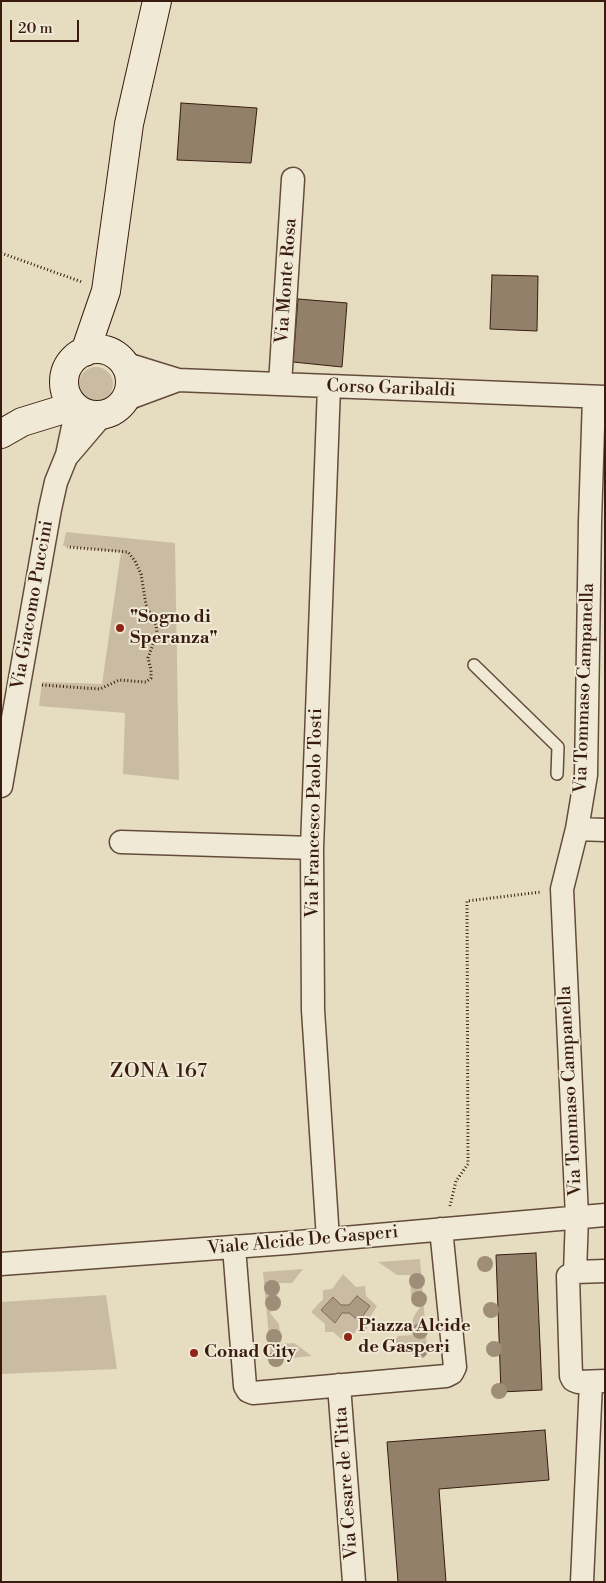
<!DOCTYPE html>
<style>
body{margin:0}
#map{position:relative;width:606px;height:1583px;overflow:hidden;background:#e6ddc0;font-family:"Libre Bodoni",serif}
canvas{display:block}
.frame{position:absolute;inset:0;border:2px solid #391c0f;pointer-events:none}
.scale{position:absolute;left:10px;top:20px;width:69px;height:22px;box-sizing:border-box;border:2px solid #391c0f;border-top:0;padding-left:6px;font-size:15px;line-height:18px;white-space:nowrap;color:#391c0f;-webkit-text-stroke:4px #efe9d6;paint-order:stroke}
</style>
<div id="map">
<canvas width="606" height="1583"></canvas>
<div class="frame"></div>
<div class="scale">20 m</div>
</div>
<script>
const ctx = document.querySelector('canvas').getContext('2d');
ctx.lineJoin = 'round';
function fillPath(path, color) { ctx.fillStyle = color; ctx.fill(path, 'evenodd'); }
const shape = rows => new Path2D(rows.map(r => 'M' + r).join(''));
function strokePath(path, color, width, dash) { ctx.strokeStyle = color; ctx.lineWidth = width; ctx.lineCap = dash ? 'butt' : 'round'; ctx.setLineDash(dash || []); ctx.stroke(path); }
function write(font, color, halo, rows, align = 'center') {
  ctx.font = font + ' "Libre Bodoni",serif'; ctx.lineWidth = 4; ctx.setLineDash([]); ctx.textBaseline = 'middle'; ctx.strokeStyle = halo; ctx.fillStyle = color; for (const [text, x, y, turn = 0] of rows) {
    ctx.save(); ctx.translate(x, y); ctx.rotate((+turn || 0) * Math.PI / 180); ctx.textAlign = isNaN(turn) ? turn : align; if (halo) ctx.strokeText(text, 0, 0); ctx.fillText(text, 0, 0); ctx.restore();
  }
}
fillPath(shape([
 '79 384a17 17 0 1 1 34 0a17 17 0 1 1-34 0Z',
 [66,532,175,543,179,780,123,774,125,713,39,706,42,682,102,684,121,552,63,546],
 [420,1259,427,1347,387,1350,398,1336,413,1335,413,1318,421,1305,411,1295,410,1275,397,1275,378,1262],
 [303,1269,292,1283,277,1283,278,1301,270,1313,279,1324,281,1344,294,1343,312,1356,271,1360,263,1272],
 [343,1274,356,1287,365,1286,366,1296,377,1306,367,1322,367,1330,357,1330,346,1343,333,1332,325,1332,325,1324,311,1312,323,1299,323,1290,332,1289],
 [106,1295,117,1369,1,1374,1,1302]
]), '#c9bca2');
const water = shape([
 [357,1296,370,1306,359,1321,349,1313,342,1313,335,1323,321,1310,333,1297,341,1305,349,1305,357,1296]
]);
fillPath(water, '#ab9b84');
strokePath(water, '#7d6855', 1);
const building = shape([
 [181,103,257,108,251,163,177,160,181,103],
 [492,275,538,276,537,331,490,329,492,275],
 [298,299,347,303,342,367,293,362,298,299],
 [536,1253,542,1390,501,1392,496,1255,536,1253],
 [545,1430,549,1480,439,1489,446,1582,398,1582,387,1442,545,1430]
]);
fillPath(building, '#93806b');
strokePath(building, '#391c0f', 1);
const lane = shape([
 [474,665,558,747,557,774]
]);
const street = shape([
 [123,363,178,380,605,397],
 [280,384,293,179],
 [124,400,178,380],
 [68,455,103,414],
 [1,786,50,509,56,482,67,455,77,408],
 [577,829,605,830],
 [121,842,312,848],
 [328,1239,313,1010,312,848,329,386],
 [234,1247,245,1386,248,1391,253,1393,446,1376,452,1373,455,1367,441,1229],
 [1,1264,287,1243,605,1215],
 [575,1272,577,1217,562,889,577,829,586,775,590,522,594,397],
 [605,1381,578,1382,573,1380,571,1376,568,1276,575,1272,605,1271],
 [339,1385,354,1582],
 [582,1582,591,1382]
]);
const secondary = shape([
 '64 382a33 33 0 1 1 66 0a33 33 0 1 1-66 0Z',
 [85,352,106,291,129,124,157,1],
 [1,434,22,422,74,406]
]);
strokePath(lane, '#644c3b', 14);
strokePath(street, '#644c3b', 25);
strokePath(secondary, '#391c0f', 30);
strokePath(shape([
 [1,253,82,282],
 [42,685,100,689,119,680,146,682,151,678,151,670,148,658,157,633,156,625,146,605,141,574,135,561,128,552,67,547],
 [450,1206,456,1181,468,1164,467,901,541,892]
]), '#391c0f', 3, [1, 2.5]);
strokePath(lane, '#efe9d6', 11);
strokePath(street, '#efe9d6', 22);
strokePath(secondary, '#efe9d6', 28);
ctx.fillStyle = '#9e8d77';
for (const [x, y] of [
 [485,1264],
 [417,1281],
 [272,1288],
 [419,1299],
 [273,1303],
 [491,1310],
 [420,1331],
 [274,1337],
 [494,1349],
 [420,1350],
 [276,1359],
 [499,1391]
]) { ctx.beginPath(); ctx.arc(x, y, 8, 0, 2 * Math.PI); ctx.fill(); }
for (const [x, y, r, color] of [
 [120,628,5,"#8f2418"],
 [348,1337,5,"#8f2418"],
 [194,1353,5,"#8f2418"]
]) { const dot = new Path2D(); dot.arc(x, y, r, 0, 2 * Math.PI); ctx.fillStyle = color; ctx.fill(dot); strokePath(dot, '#efe9d6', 2); }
write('18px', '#391c0f', '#efe9d6', [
 ["Via Monte Rosa",287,281,-86],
 ["Corso Garibaldi",391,389,2],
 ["Via Giacomo Puccini",33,605,-80],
 ["Via Tommaso Campanella",585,688,-88],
 ["Via Francesco Paolo Tosti",315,813,-89],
 ["Via Tommaso Campanella",571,1091,-93],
 ["Viale Alcide De Gasperi",303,1241,-5],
 ["Via Cesare de Titta",347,1483,-94]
]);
write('bold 18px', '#391c0f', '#efe9d6', [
 ["\"Sogno di",130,618],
 ["Speranza\"",130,639],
 ["Piazza Alcide",358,1327],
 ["de Gasperi",358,1348],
 ["Conad City",204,1353]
], 'left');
ctx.letterSpacing = '1px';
write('20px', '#391c0f', '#efe9d6', [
 ["ZONA 167",159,1072]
]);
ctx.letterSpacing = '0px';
</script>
